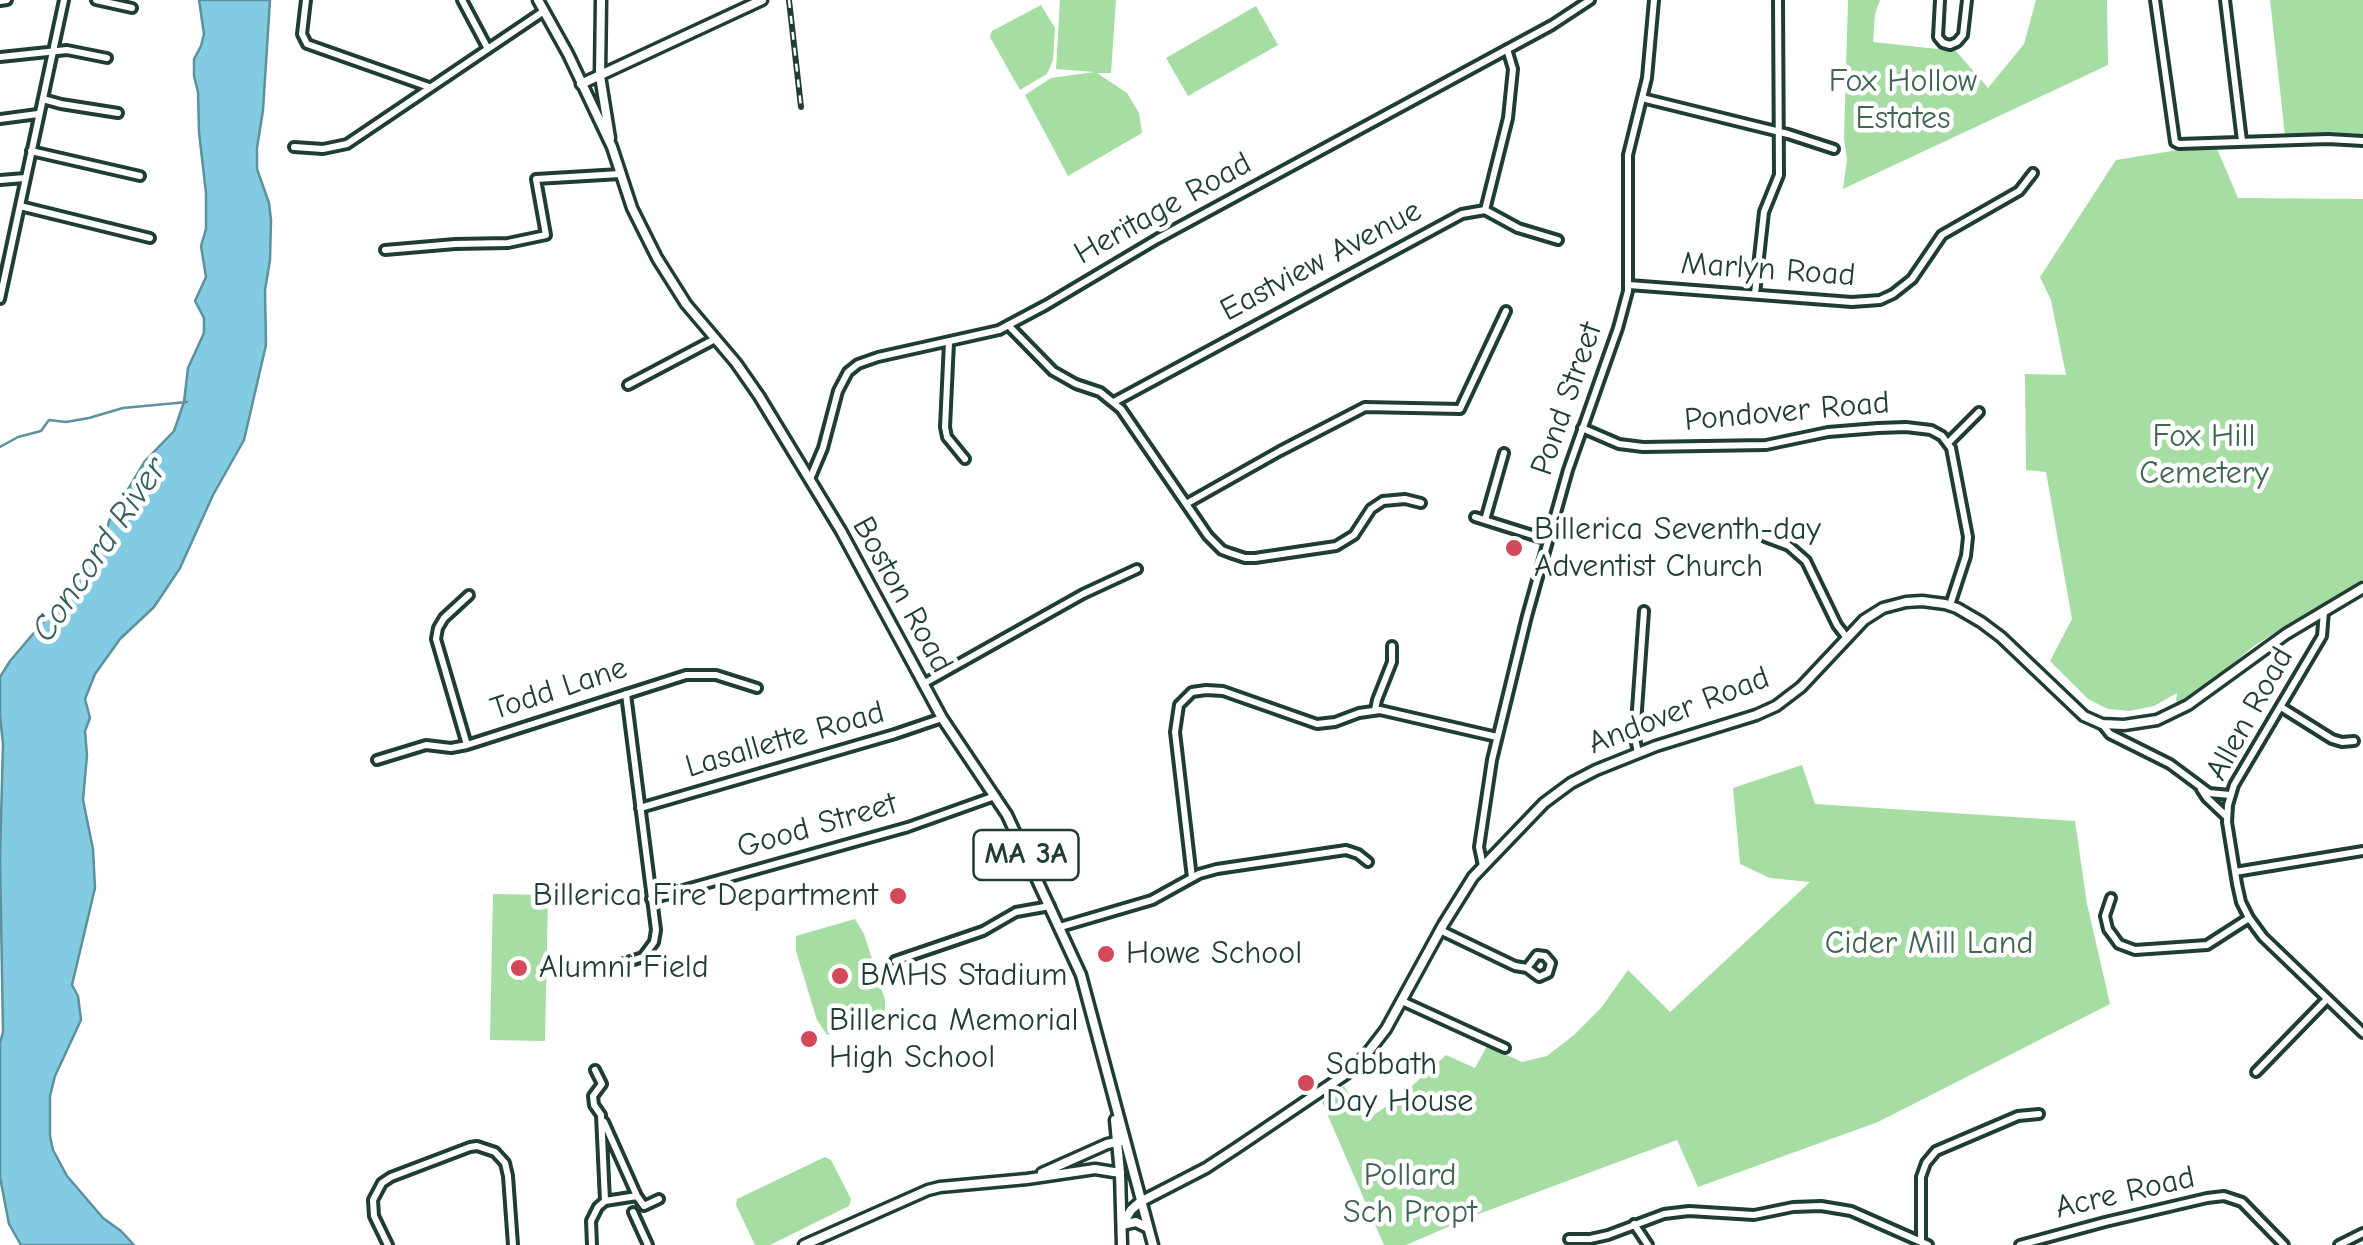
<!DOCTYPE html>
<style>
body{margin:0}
canvas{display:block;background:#fff}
</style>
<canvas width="2363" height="1245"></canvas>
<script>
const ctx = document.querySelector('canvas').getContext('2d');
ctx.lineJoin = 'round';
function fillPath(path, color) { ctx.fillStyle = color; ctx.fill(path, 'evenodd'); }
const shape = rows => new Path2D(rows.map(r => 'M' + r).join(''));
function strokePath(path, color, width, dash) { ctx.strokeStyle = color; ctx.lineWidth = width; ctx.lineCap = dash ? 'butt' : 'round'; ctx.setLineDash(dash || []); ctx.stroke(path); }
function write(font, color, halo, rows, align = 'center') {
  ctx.font = font + ' "Comic Neue",sans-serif'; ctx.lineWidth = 9; ctx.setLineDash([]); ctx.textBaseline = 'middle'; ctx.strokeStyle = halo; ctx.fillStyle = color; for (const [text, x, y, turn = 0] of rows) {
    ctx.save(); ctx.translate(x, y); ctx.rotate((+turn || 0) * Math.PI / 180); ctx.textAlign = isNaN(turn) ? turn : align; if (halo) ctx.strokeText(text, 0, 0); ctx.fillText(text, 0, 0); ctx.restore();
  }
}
fillPath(shape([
 [1060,0,1116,0,1111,73,1097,73,1127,93,1139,113,1142,133,1068,176,1025,95,1051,78,1094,72,1056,69],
 [1848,0,1880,0,1875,14,1873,42,1956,51,1988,88,2024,44,2036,0,2107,0,2108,65,1843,189,1847,159,1844,139],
 [2270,0,2363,0,2363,138,2285,135],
 [1041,5,1055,28,1053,60,1047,74,1020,90,990,37,992,31],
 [1256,6,1278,45,1188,96,1166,58],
 [2215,144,2238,198,2363,199,2363,580,2255,645,2200,691,2179,705,2176,700,2177,693,2154,706,2129,711,2108,709,2088,699,2050,661,2072,619,2046,472,2026,470,2025,374,2066,375,2051,300,2040,277,2116,160],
 [1802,765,1815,804,2075,821,2087,904,2110,1004,1878,1122,1698,1187,1677,1140,1476,1215,1406,1245,1384,1245,1322,1102,1344,1086,1365,1121,1400,1097,1446,1055,1475,1068,1487,1046,1522,1062,1547,1056,1574,1035,1601,1008,1628,970,1670,1012,1810,882,1770,878,1740,864,1733,788],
 [493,894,548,895,545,1041,490,1040],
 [855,919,864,934,885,1000,885,1015,884,1018,827,1035,817,1020,796,951,796,936],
 [825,1157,831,1160,851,1199,849,1206,770,1245,755,1245,736,1205,737,1199]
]), '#a5dda2');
const water = shape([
 [199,0,270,0,263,110,257,148,257,169,269,203,271,220,270,260,265,290,266,345,244,440,213,495,180,568,154,607,120,639,95,674,85,699,90,718,85,731,87,755,83,800,93,849,95,888,72,985,78,996,81,1020,55,1076,50,1096,50,1136,53,1150,67,1176,103,1218,121,1231,134,1245,21,1245,9,1224,0,1177,0,1043,3,1032,0,858,3,744,0,716,0,677,10,661,50,614,71,582,96,556,105,539,109,521,145,461,174,431,184,402,188,368,204,333,204,318,195,301,206,277,201,246,206,229,206,193,199,132,198,92,194,76,194,59,201,46,204,34,199,0]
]);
fillPath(water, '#83cbe3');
strokePath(water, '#5b929d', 2.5);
strokePath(shape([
 [0,447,18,437,41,431,49,420,66,422,89,418,123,408,187,402]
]), '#5b929d', 2.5);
const minor = shape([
 [96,0,132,8],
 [306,0,302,34,307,44,429,87],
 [462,0,488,49],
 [1940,0,1938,37,1943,43,1950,45,1957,42,1963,35,1967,0],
 [2155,0,2175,142,2179,144,2328,139,2363,141],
 [2225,0,2242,141],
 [0,1,7,0],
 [0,57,67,50,107,58],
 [1642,98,1788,134,1834,149],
 [43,99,61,104,118,113],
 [0,119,38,114],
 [294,147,323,149,347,144,544,11],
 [31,151,140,176],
 [0,180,25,178],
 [20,206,150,238],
 [1485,210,1508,118,1513,69,1507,49],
 [385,250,455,244,508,243,546,235,536,179,620,174],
 [1629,285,1852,302,1880,300,1893,294,1912,279,1942,235,2019,191,2033,173],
 [1755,294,1764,212,1779,175,1778,0],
 [0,299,64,0],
 [1008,325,1053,371,1076,384,1100,392,1121,409,1208,536,1222,550,1230,553,1245,558,1255,558,1336,546,1354,535,1371,509,1383,501,1405,499,1421,503],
 [949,342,945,427,947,437,965,459],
 [628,385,715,339],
 [1114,402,1462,214,1485,210,1518,228,1558,240],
 [1582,428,1619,444,1643,447,1766,445,1828,432,1878,428,1906,427,1931,430,1942,436,1951,448,1968,537,1966,556,1950,605],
 [1948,443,1979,412],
 [810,479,823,448,838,391,848,372,858,364,878,357,999,330,1046,305,1157,239,1552,25,1590,0],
 [1186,504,1280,451,1365,407,1460,409,1506,311],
 [1475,517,1548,540],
 [1485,520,1504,453],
 [1765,537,1789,546,1806,561,1837,625,1847,638],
 [2324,611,2322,636,2234,785,2228,805,2227,822,2237,884,2241,902,2249,918,2263,937,2363,1033],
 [923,684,1083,594,1137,569],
 [2281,707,2332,739,2342,742,2354,741],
 [1375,710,1377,700,1392,662,1392,646],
 [2102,724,2110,734,2170,764,2209,793,2230,795],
 [467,745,436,639,438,628,444,618,469,595],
 [1638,753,1635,738,1644,611],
 [377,760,426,745,451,748,467,745,686,675,716,675,757,688],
 [2201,789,2207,798,2226,816],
 [640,808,895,734,942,718],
 [1483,866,1479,847,1492,760,1527,616,1568,470,1618,328,1628,291,1628,155,1647,78,1654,0],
 [2235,872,2363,851],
 [1192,878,1175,732,1179,705,1192,692,1206,690,1223,691,1317,724,1335,722,1359,713,1380,710,1497,737],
 [2111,898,2105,916,2108,929,2119,944,2135,950,2207,945,2249,918],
 [651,899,908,827,995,796],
 [1060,927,1152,900,1199,874,1217,869,1346,850,1358,854,1368,862],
 [1440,930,1515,966,1527,968,1539,977,1548,973,1551,963,1545,956,1537,955,1527,968],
 [895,961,983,931,1016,912,1050,906],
 [618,965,643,957,654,942,656,930,626,694],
 [1402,1001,1505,1048],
 [2256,1072,2327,999],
 [604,1122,637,1196,644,1206,659,1199],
 [605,1201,637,1196],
 [633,1212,648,1245],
 [1634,1224,1648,1245],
 [1569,1239,1590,1239,1608,1235,1664,1214,1689,1211,1754,1215,1793,1207,1821,1206,1851,1211,1928,1245],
 [1921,1241,1921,1177,1926,1163,1936,1151,2018,1116,2039,1114],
 [388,1245,374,1216,373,1200,382,1183,391,1177,470,1147,477,1146,495,1152,505,1163,508,1176,513,1245],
 [592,1245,591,1221,598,1207,605,1201,601,1115,594,1105,593,1096,602,1084,595,1070],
 [2020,1245,2105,1222,2207,1198,2224,1196,2242,1202,2284,1245],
 [2339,1245,2363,1233]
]);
const major = shape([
 [538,0,568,54,612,147,632,208,657,258,686,304,736,363,759,396,841,531,942,718,1007,815,1081,975,1153,1245],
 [601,0,600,76,610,138],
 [581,84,762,0],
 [1115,1120,1120,1173,1122,1245],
 [1042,1173,1107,1144,1121,1141],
 [1122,1225,1131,1210,1140,1202,1206,1168,1238,1147,1346,1074,1366,1055,1386,1029,1443,925,1473,877,1544,803,1571,783,1596,770,1656,746,1756,715,1776,706,1801,687,1864,620,1883,608,1906,602,1922,601,1945,604,1957,608,1981,622,2001,637,2084,716,2102,724,2124,725,2157,720,2188,705,2286,634,2363,588],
 [1122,1225,1136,1222,1148,1228],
 [804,1245,928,1190,940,1187,1027,1179,1095,1169,1120,1173]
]);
strokePath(minor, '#1f3d34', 14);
strokePath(major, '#1f3d34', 15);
strokePath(minor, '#fff', 6);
strokePath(major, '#fff', 8);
const rail = shape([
 [789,0,801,107]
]);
strokePath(rail, '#1f3d34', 6);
strokePath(rail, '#fff', 2.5, [8]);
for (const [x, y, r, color] of [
 [1514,548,10,"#d1495b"],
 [898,896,10,"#d1495b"],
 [1106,954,10,"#d1495b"],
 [519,968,10,"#d1495b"],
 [840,976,10,"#d1495b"],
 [809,1039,10,"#d1495b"],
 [1306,1083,10,"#d1495b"]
]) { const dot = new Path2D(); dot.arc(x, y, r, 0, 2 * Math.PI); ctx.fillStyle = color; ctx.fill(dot); strokePath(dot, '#fff', 4); }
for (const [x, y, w] of [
 [1026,855,105]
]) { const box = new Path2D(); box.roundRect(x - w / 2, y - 25, w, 50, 8); ctx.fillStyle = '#fff'; ctx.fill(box); strokePath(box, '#1f3d34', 2.5); }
write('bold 30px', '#1f3d34', null, [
 ["MA 3A",1026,855]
]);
write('32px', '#406550', '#fff', [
 ["Fox Hollow",1903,82],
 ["Estates",1903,119],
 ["Fox Hill",2204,437],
 ["Cemetery",2204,474],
 ["Cider Mill Land",1929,944],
 ["Pollard",1410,1176],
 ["Sch Propt",1410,1213]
]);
write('32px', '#1f3d34', '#fff', [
 ["Heritage Road",1163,209,-29],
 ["Eastview Avenue",1321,261,-28],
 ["Marlyn Road",1768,270,4],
 ["Pond Street",1567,399,-71],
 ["Pondover Road",1787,412,-5],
 ["Boston Road",902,595,61],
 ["Todd Lane",559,689,-18],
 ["Andover Road",1679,711,-21],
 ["Allen Road",2250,714,-61],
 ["Lasallette Road",785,740,-16],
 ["Good Street",817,826,-16],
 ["Acre Road",2125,1193,-13]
]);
write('32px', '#1f3d34', '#fff', [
 ["Billerica Seventh-day",1534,530],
 ["Adventist Church",1534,567],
 ["Billerica Fire Department",878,896,"right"],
 ["Howe School",1126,954],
 ["Alumni Field",539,968],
 ["BMHS Stadium",860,976],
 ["Billerica Memorial",829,1021],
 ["High School",829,1058],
 ["Sabbath",1326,1065],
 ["Day House",1326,1102]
], 'left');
write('italic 35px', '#386060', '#fff', [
 ["Concord River",100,550,-56]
]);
</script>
